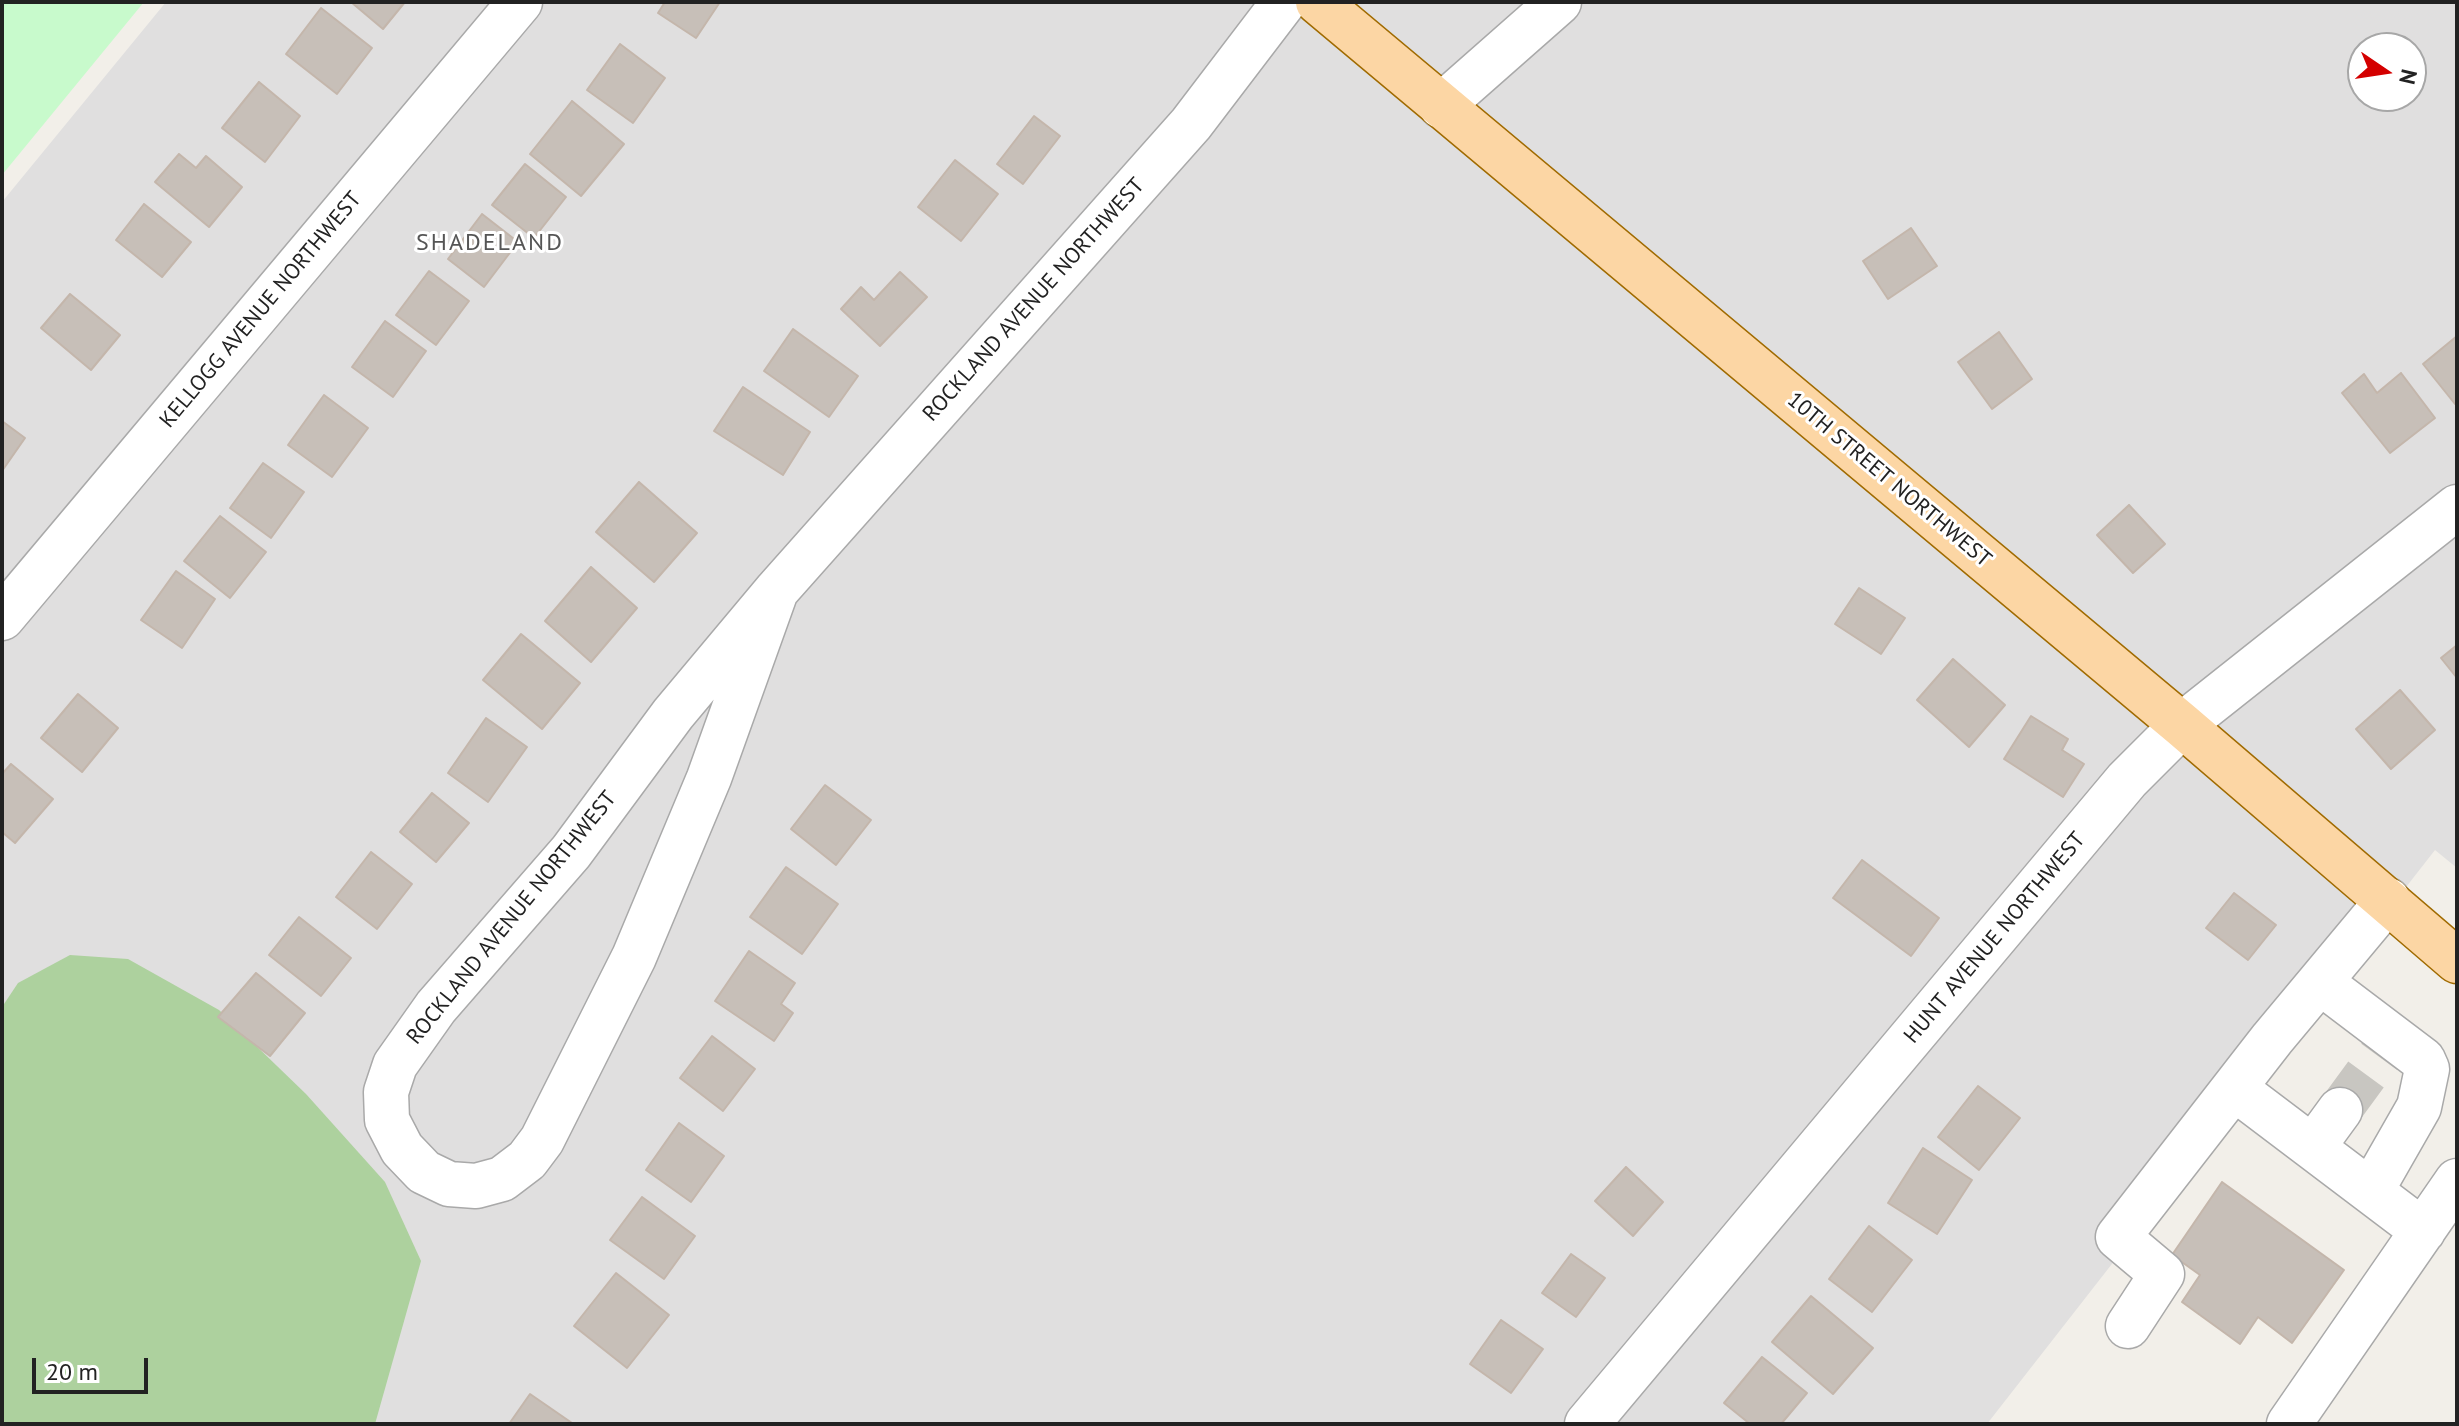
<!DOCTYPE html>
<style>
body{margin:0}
#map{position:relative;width:2459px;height:1426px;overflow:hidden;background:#f2efe9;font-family:"PT Sans",sans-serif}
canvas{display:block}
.frame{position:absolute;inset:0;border:4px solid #222;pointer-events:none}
.north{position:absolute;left:2347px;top:32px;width:80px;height:80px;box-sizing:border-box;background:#fff;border:2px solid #a7a7a7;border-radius:50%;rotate:103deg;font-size:22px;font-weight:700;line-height:32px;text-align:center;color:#222}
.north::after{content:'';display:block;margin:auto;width:28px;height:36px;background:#d40000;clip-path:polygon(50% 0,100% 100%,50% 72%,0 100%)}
.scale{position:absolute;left:32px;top:1358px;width:116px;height:36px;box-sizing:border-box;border:4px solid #222;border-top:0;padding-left:10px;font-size:24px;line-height:28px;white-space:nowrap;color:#222;-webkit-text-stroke:6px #fff;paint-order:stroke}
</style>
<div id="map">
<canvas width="2459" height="1426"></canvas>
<div class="frame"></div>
<div class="north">N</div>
<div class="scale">20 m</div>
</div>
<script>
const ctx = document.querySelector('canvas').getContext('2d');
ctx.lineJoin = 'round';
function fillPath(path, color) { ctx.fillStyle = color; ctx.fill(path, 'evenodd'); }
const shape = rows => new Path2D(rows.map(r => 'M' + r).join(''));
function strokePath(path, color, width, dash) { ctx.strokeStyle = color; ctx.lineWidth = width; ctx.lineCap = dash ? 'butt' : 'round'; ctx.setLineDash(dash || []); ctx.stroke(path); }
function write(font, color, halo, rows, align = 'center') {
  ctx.font = font + ' "PT Sans",sans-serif'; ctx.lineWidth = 6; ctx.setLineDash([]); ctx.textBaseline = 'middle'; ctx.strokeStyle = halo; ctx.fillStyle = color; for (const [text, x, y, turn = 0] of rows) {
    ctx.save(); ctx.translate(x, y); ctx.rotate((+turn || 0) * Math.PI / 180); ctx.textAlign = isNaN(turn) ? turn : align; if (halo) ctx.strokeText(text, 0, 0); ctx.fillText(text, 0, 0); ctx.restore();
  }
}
fillPath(shape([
 [166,2,2457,2,2457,868,2435,850,1987,1424,364,1424,2,1143,2,202],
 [2363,48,2411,48,2411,96,2363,96]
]), '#e0dfdf');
fillPath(shape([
 [70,955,128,959,219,1010,306,1094,385,1182,421,1261,375,1424,2,1424,2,1007,18,983]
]), '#add19e');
fillPath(shape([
 [2,2,144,2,2,175]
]), '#c8facc');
const building = shape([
 [351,2,405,2,383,29,351,2],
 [665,2,720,2,696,38,658,13,665,2],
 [321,8,372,48,337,94,286,54,321,8],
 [620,44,665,78,633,123,587,90,620,44],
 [259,82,300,116,265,162,222,128,259,82],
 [572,101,624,144,581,196,530,154,572,101],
 [1034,116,1060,136,1023,184,997,164,1034,116],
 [179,154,196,168,206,156,242,187,209,227,155,182,179,154],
 [955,160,998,194,961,241,918,207,955,160],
 [525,164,566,197,534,238,492,205,525,164],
 [144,204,191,242,162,277,116,240,144,204],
 [482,214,518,242,484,287,448,259,482,214],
 [1911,228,1937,266,1888,299,1863,261,1911,228],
 [429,271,469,301,436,345,396,315,429,271],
 [900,272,927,297,880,346,841,309,861,287,874,300,900,272],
 [70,294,120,335,91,370,41,328,70,294],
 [385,321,426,351,393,397,352,367,385,321],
 [793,329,858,376,829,417,764,371,793,329],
 [1999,332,2032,379,1992,409,1958,362,1999,332],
 [2457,336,2457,403,2455,404,2423,364,2457,336],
 [2401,373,2435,418,2390,453,2342,393,2364,374,2377,393,2401,373],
 [743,387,810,432,783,475,714,431,743,387],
 [324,395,368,428,332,477,288,445,324,395],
 [2,421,25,438,2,471,2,421],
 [263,463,304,492,271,538,230,508,263,463],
 [639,482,697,533,654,582,596,532,639,482],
 [2129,505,2165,544,2133,573,2097,535,2129,505],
 [220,516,266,552,230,598,184,561,220,516],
 [591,567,637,608,591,662,545,621,591,567],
 [176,571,215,599,182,648,141,620,176,571],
 [1859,588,1905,618,1881,654,1835,624,1859,588],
 [521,634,580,683,542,729,483,680,521,634],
 [2457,645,2457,678,2441,658,2457,645],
 [1953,659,2005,705,1969,747,1917,700,1953,659],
 [2400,690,2435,730,2391,769,2356,729,2400,690],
 [78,694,118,728,82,772,41,738,78,694],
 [2031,716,2068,739,2062,750,2084,764,2063,797,2004,759,2031,716],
 [486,718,527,747,488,802,448,773,486,718],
 [11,764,53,799,15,843,2,832,2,774,11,764],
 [825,785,871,820,836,865,791,829,825,785],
 [432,793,469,823,436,862,400,832,432,793],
 [371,852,412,884,377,929,336,897,371,852],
 [1862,860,1939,918,1911,956,1833,898,1862,860],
 [786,867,838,904,802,954,750,917,786,867],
 [2234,893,2276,925,2248,960,2206,928,2234,893],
 [299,917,351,958,321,996,269,955,299,917],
 [749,951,795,983,781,1004,793,1013,774,1041,715,1001,749,951],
 [256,973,305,1013,270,1056,218,1017,256,973],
 [712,1036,755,1069,723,1111,680,1078,712,1036],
 [1978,1086,2020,1118,1979,1170,1938,1137,1978,1086],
 [679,1123,724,1156,691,1202,646,1170,679,1123],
 [1923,1148,1972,1180,1937,1234,1888,1203,1923,1148],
 [1626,1167,1663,1202,1633,1236,1595,1201,1626,1167],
 [2222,1182,2344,1270,2292,1343,2258,1317,2240,1344,2182,1302,2200,1275,2172,1255,2222,1182],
 [642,1197,695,1236,664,1279,610,1240,642,1197],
 [1869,1226,1912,1260,1872,1312,1829,1279,1869,1226],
 [1571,1254,1605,1278,1576,1317,1542,1293,1571,1254],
 [616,1273,669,1315,627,1368,574,1326,616,1273],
 [1811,1296,1873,1348,1833,1394,1772,1342,1811,1296],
 [1501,1320,1543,1349,1511,1393,1470,1364,1501,1320],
 [1762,1357,1807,1393,1781,1424,1750,1424,1724,1403,1762,1357],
 [530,1394,572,1423,509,1424,530,1394]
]);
fillPath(building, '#c7bfb8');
strokePath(building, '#c4b6ab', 2);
strokePath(shape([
 [2340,1110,2381,1054]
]), '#c8c6c1', 44, [44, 22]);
const minor = shape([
 [1441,106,1559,2],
 [776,591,709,778,634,957,542,1140,527,1160,502,1179,476,1186,449,1184,424,1172,402,1149,387,1120,386,1092,395,1065,436,1007,571,852,673,714,776,591],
 [776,591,1191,124,1284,2],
 [2,618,520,2],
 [2320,982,2423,1060,2427,1069,2419,1107,2371,1191],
 [2234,1088,2423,1231],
 [2313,1147,2340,1110],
 [2128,1326,2162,1274,2118,1237,2272,1039,2388,900],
 [1587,1424,2127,780,2182,725,2457,507],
 [2289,1424,2457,1181]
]);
const major = shape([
 [1318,2,2182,725,2457,961]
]);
strokePath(minor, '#a9a9a9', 47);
strokePath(major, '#a06b00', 47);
strokePath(minor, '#fff', 44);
strokePath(major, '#fcd6a4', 44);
write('22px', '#222', '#fff', [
 ["ROCKLAND AVENUE NORTHWEST",1034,300,-48],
 ["KELLOGG AVENUE NORTHWEST",261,310,-50],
 ["10TH STREET NORTHWEST",1889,480,40],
 ["ROCKLAND AVENUE NORTHWEST",512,918,-51],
 ["HUNT AVENUE NORTHWEST",1995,938,-50]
]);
ctx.letterSpacing = '2px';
write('24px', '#555', '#fff', [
 ["SHADELAND",490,243]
]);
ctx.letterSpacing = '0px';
</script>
